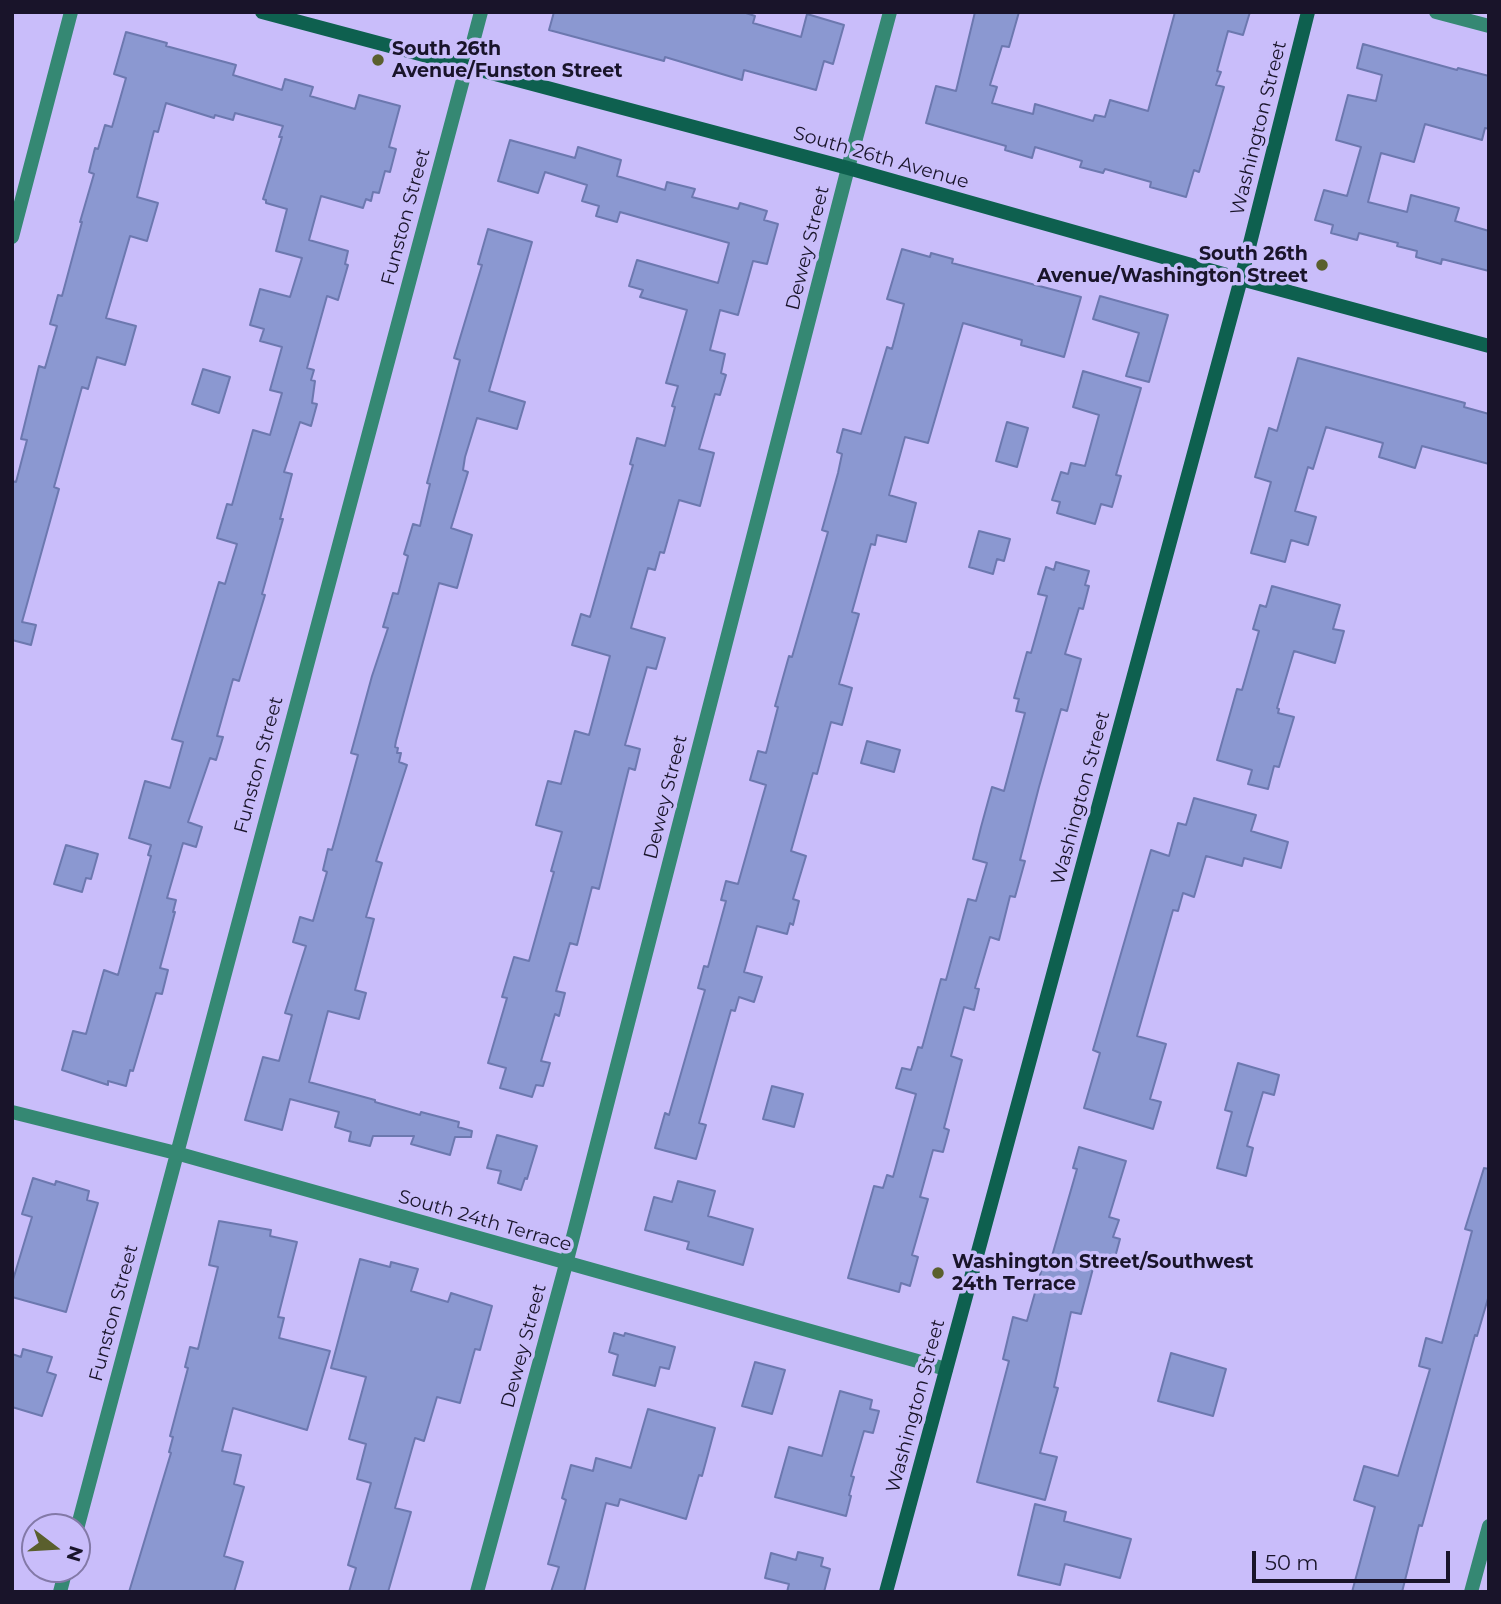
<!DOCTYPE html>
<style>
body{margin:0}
#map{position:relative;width:1501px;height:1604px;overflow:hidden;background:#c9bdfa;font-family:Montserrat,sans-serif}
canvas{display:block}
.frame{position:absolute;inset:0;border:14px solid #19142a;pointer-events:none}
.north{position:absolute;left:21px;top:1513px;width:70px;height:70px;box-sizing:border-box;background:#c9bdfa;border:2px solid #8379a7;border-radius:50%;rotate:107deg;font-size:19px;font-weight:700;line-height:28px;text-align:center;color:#19142a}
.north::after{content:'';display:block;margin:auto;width:24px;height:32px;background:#5a5f2d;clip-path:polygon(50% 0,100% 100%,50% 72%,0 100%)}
.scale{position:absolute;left:1252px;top:1551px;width:198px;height:32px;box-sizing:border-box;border:4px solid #19142a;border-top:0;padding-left:9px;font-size:21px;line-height:24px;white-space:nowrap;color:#19142a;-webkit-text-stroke:5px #c9bdfa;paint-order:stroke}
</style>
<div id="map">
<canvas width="1501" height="1604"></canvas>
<div class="frame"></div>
<div class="north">N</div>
<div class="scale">50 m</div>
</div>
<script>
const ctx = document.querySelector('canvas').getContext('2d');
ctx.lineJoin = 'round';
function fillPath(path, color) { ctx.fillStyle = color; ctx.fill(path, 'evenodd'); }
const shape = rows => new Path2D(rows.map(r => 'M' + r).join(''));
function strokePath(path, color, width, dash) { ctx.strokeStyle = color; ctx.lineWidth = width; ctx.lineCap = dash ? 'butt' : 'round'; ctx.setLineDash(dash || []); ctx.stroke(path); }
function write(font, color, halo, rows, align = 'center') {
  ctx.font = font + ' Montserrat,sans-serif'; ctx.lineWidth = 7; ctx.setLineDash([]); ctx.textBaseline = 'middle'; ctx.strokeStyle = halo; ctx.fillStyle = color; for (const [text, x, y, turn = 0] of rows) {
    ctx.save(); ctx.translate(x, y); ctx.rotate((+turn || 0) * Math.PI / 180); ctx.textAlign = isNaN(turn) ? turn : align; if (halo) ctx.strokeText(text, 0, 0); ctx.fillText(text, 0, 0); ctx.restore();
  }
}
const building = shape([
 [554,12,743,12,755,16,753,23,801,37,807,14,844,25,833,64,824,61,816,90,744,70,742,80,665,57,664,61,549,30,554,12],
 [975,12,1019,12,1009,47,1002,46,990,85,997,87,992,103,1033,114,1035,104,1093,121,1095,115,1105,117,1110,100,1148,111,1175,12,1250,12,1243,35,1228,31,1217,71,1221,72,1216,85,1224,87,1199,172,1194,170,1186,197,1150,187,1151,182,1105,169,1103,173,1080,167,1082,161,1035,147,1032,158,1005,150,1006,146,926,123,936,86,956,91,975,12],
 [126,32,167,43,166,46,236,65,233,75,282,90,285,79,313,87,310,96,355,109,359,95,400,106,389,147,396,149,390,172,385,171,379,193,373,192,371,201,366,199,363,208,321,196,309,240,348,251,345,264,348,265,338,300,327,296,307,368,314,370,311,380,315,381,312,403,317,404,311,426,300,422,284,472,292,474,280,519,283,519,262,594,265,595,239,681,233,679,217,736,223,737,216,760,210,758,188,822,202,827,196,847,183,843,167,898,176,900,173,912,175,912,160,968,168,970,162,994,156,993,133,1071,130,1070,126,1086,108,1081,108,1085,62,1070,73,1031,86,1034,104,970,118,975,151,856,148,855,151,845,129,838,145,781,170,788,183,742,172,739,219,582,225,584,237,544,217,538,227,504,232,505,253,430,270,435,282,393,270,390,282,347,260,341,264,329,250,325,260,289,290,297,302,258,276,251,287,209,266,203,266,200,263,199,282,137,279,137,283,126,235,113,233,120,215,115,214,118,166,103,158,132,154,131,137,197,158,203,147,241,130,236,106,318,136,326,125,365,97,357,88,389,82,387,54,487,59,489,22,622,36,625,31,645,12,640,12,481,16,482,27,440,21,439,39,366,45,368,57,326,50,324,58,295,62,296,82,222,80,222,94,174,89,172,95,148,98,149,105,125,112,127,126,78,114,74,126,32],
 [1363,44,1457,70,1458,68,1489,76,1489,129,1485,128,1482,140,1425,124,1414,162,1381,153,1368,202,1407,212,1411,195,1459,208,1455,221,1489,231,1489,271,1442,259,1441,264,1416,257,1417,251,1397,246,1398,243,1359,233,1357,240,1331,233,1333,225,1315,220,1324,190,1347,196,1361,147,1336,140,1348,95,1376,101,1382,75,1357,68,1363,44],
 [510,140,575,158,578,147,621,160,617,176,665,190,667,182,695,189,692,197,738,209,740,203,767,211,764,220,778,224,767,264,753,261,738,315,720,310,710,350,725,354,721,373,726,375,720,395,715,394,699,449,714,453,700,506,679,500,664,553,660,552,655,570,648,568,631,628,665,638,656,669,647,667,625,745,640,749,635,770,629,768,599,889,592,887,577,945,570,943,556,991,565,993,559,1016,555,1014,541,1061,550,1063,543,1086,536,1085,532,1097,500,1088,506,1068,488,1063,507,998,502,997,514,957,529,961,554,872,551,871,562,832,536,825,548,781,561,784,575,731,589,735,610,656,572,645,581,614,590,617,633,465,630,464,637,438,665,446,675,407,672,406,678,386,666,383,687,310,640,297,643,290,629,286,637,260,718,283,729,243,620,212,617,222,596,216,599,206,582,201,587,185,545,172,538,193,498,181,510,140],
 [488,229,532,242,489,391,525,402,517,429,477,418,465,457,463,470,468,472,451,528,472,535,457,588,439,583,396,741,395,747,398,748,397,753,401,753,399,762,407,765,376,861,382,863,366,917,374,919,355,990,366,993,359,1019,328,1011,309,1082,375,1100,375,1102,420,1115,421,1112,459,1122,458,1127,472,1131,471,1137,455,1137,450,1155,411,1144,414,1136,373,1136,370,1146,349,1141,351,1132,335,1127,339,1112,290,1099,282,1130,245,1120,263,1057,279,1061,292,1015,285,1013,306,946,293,942,300,917,313,921,327,872,323,870,328,849,332,850,358,755,351,753,372,676,388,628,383,627,393,593,398,594,408,556,404,554,413,524,420,526,430,484,427,483,460,360,454,358,482,265,478,264,488,229],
 [902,249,930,257,931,253,953,259,952,263,1081,297,1064,357,1021,345,1022,340,963,323,928,443,905,437,889,495,916,503,906,542,877,535,875,545,871,544,852,612,859,614,839,684,852,688,842,725,831,722,817,774,813,773,791,851,806,856,793,899,799,901,793,925,790,923,787,934,757,926,744,972,762,977,754,1002,739,997,735,1011,731,1010,699,1123,706,1125,696,1159,655,1148,665,1113,669,1115,705,990,698,988,704,966,708,967,726,901,721,900,726,881,738,884,766,785,750,780,758,751,766,753,778,707,775,706,789,656,792,657,828,532,822,530,838,473,842,454,837,452,843,429,861,434,887,347,892,349,904,304,887,299,902,249],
 [1100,296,1168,315,1149,382,1126,376,1139,333,1093,319,1100,296],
 [1298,358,1465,403,1464,407,1489,414,1489,464,1422,446,1415,468,1379,457,1383,443,1326,427,1313,469,1308,467,1295,511,1316,517,1308,545,1291,540,1285,562,1251,553,1271,482,1255,477,1269,428,1277,431,1298,358],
 [203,369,230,377,219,413,192,404,203,369],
 [1083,371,1141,388,1116,475,1121,476,1112,507,1101,504,1095,524,1057,513,1060,502,1052,500,1061,472,1068,474,1071,463,1085,466,1099,415,1073,407,1083,371],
 [1007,422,1028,428,1017,467,996,461,1007,422],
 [979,531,1010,539,1004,561,997,559,993,574,969,567,979,531],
 [1056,562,1089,571,1085,585,1089,586,1083,609,1079,608,1065,654,1081,659,1067,711,1061,709,1039,787,1020,860,1025,861,1015,897,1010,896,999,940,990,937,975,988,979,989,974,1010,964,1007,951,1056,962,1060,944,1128,949,1130,943,1152,933,1150,920,1197,928,1199,912,1255,918,1257,910,1286,901,1283,899,1292,848,1278,874,1186,883,1188,887,1175,893,1177,916,1094,896,1088,902,1068,911,1070,918,1047,922,1048,941,979,946,980,968,899,976,901,987,863,973,859,981,827,992,787,1004,791,1025,713,1016,711,1019,699,1014,698,1027,652,1031,653,1047,596,1038,594,1046,567,1054,570,1056,562],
 [1272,586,1340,605,1333,629,1344,631,1335,663,1294,651,1277,708,1279,709,1278,713,1294,717,1279,767,1274,766,1268,789,1248,784,1252,770,1217,760,1237,689,1242,690,1259,631,1253,629,1260,605,1266,607,1272,586],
 [867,741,900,750,894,772,861,763,867,741],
 [1194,798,1256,815,1251,831,1288,842,1281,868,1244,858,1242,866,1206,856,1194,897,1183,893,1178,911,1173,910,1137,1036,1166,1044,1150,1099,1161,1102,1153,1129,1084,1108,1100,1053,1093,1050,1151,850,1169,856,1178,823,1186,825,1194,798],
 [66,845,98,854,91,879,86,878,82,892,54,884,66,845],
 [1238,1063,1279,1075,1274,1095,1263,1092,1247,1146,1253,1148,1246,1176,1217,1168,1232,1112,1225,1110,1238,1063],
 [772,1086,803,1094,794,1127,763,1119,772,1086],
 [497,1135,537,1146,527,1179,525,1178,521,1190,498,1183,501,1171,487,1168,497,1135],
 [1079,1147,1126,1161,1109,1217,1119,1220,1113,1237,1120,1239,1114,1261,1096,1257,1081,1314,1071,1312,1054,1387,1058,1388,1040,1453,1057,1457,1045,1500,977,1482,1009,1361,1003,1359,1013,1317,1027,1321,1044,1261,1050,1263,1077,1169,1073,1168,1079,1147],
 [1484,1168,1489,1169,1489,1295,1477,1336,1475,1335,1422,1526,1419,1525,1402,1592,1352,1592,1375,1507,1354,1500,1364,1466,1398,1476,1430,1369,1419,1366,1426,1338,1442,1343,1472,1231,1465,1229,1484,1168],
 [33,1178,55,1185,56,1181,89,1191,87,1200,98,1203,66,1312,12,1297,12,1283,32,1217,22,1214,33,1178],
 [678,1181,715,1191,708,1216,753,1229,743,1265,687,1249,689,1242,645,1230,654,1197,672,1202,678,1181],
 [219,1221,271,1230,270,1236,297,1242,278,1317,284,1318,279,1338,330,1351,307,1430,233,1408,222,1451,241,1455,234,1484,244,1487,224,1556,243,1562,234,1592,129,1592,171,1453,169,1452,173,1437,170,1436,188,1368,185,1367,190,1347,198,1349,218,1267,209,1265,219,1221],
 [360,1259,390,1267,391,1262,418,1269,411,1291,448,1302,451,1293,492,1306,480,1350,475,1349,460,1403,437,1397,424,1441,415,1438,395,1508,411,1512,388,1592,349,1592,356,1568,348,1565,371,1483,357,1479,366,1444,349,1439,366,1377,331,1368,360,1259],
 [614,1333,624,1336,625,1333,675,1347,669,1369,660,1367,655,1386,613,1375,618,1355,609,1352,614,1333],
 [23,1349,52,1357,47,1372,56,1375,42,1416,12,1407,12,1354,21,1357,23,1349],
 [1171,1353,1226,1369,1213,1416,1158,1401,1171,1353],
 [755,1362,785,1370,772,1414,742,1406,755,1362],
 [840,1391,872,1400,870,1409,879,1411,873,1433,864,1431,851,1476,854,1477,849,1495,851,1496,846,1516,775,1497,789,1447,822,1456,840,1391],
 [648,1409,715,1428,702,1476,699,1475,686,1519,620,1499,618,1506,606,1503,584,1592,551,1592,559,1567,548,1564,566,1500,562,1498,571,1465,593,1471,596,1458,631,1468,648,1409],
 [1035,1504,1066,1512,1064,1521,1131,1539,1120,1578,1065,1564,1060,1585,1018,1575,1035,1504],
 [798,1552,823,1558,821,1566,830,1569,824,1592,787,1592,789,1584,765,1578,771,1553,796,1560,798,1552]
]);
fillPath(building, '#8b98d1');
strokePath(building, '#6c78af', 2);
strokePath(shape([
 [1436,12,1489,26],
 [12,237,71,12],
 [12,1112,176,1153,946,1369],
 [77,1529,481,12],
 [60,1592,66,1569],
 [477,1592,566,1264,848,168,890,12],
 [1471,1592,1489,1526]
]), '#358873', 14);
strokePath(shape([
 [262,12,848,168,1241,279,1489,346],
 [886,1592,1241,279,1308,12]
]), '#0e604f', 14);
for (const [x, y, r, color] of [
 [378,60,7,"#5a5f2d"],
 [1322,265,7,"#5a5f2d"],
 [938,1273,7,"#5a5f2d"]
]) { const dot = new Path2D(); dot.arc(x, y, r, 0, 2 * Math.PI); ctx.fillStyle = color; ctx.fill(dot); strokePath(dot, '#c9bdfa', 2.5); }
write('bold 19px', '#19142a', '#c9bdfa', [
 ["South 26th",392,49],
 ["Avenue/Funston Street",392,71],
 ["South 26th",1308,254,"right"],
 ["Avenue/Washington Street",1308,276,"right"],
 ["Washington Street/Southwest",952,1262],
 ["24th Terrace",952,1284]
], 'left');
write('19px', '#19142a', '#c9bdfa', [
 ["Washington Street",1259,128,-76],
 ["South 26th Avenue",881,158,16],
 ["Funston Street",406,217,-75],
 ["Dewey Street",808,248,-76],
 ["Funston Street",259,765,-75],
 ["Dewey Street",666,797,-76],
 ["Washington Street",1081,798,-75],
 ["South 24th Terrace",485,1221,16],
 ["Funston Street",114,1313,-75],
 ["Dewey Street",524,1346,-75],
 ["Washington Street",916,1406,-75]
]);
</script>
